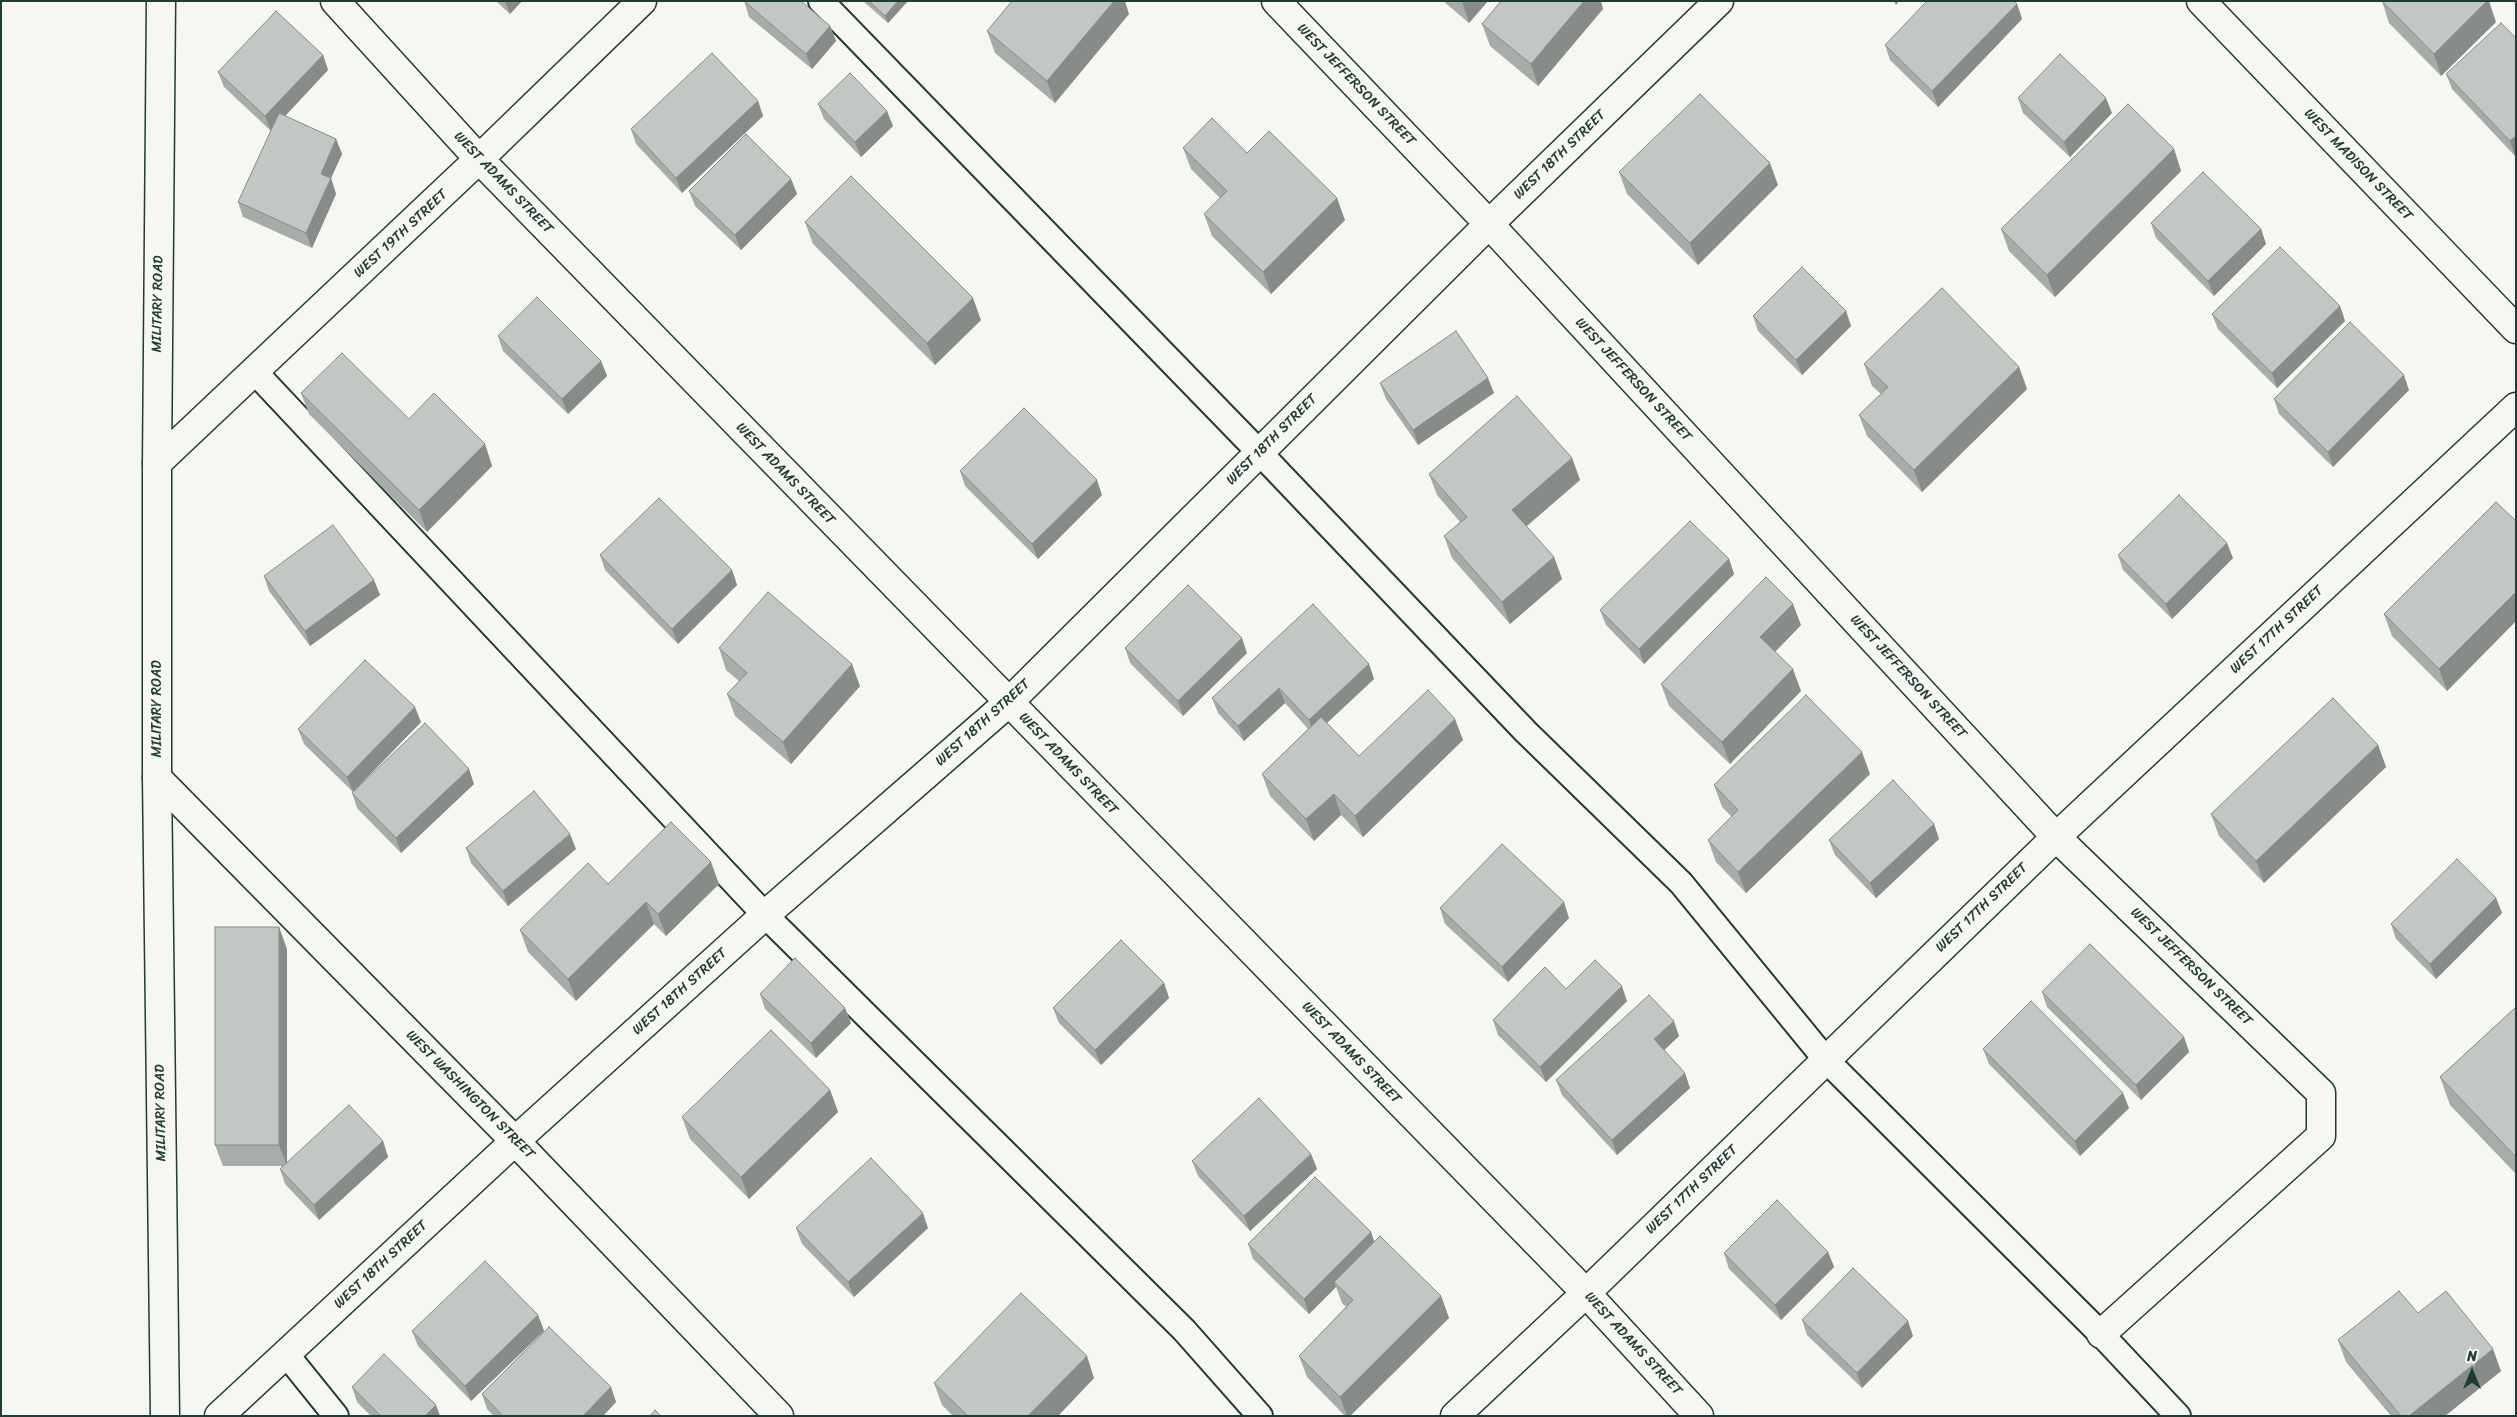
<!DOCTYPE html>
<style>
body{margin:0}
#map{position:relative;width:2517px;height:1417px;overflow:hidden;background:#f6f6f2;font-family:Sriracha,sans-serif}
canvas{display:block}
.frame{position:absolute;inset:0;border:2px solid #1f3d34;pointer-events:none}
.north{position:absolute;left:2447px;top:1347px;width:50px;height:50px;-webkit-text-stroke:4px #f6f6f2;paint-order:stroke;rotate:0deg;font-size:14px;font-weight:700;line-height:20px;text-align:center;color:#1f3d34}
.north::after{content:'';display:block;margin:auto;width:18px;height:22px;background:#1f3d34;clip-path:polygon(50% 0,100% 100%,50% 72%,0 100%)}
</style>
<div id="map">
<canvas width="2517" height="1417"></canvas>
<div class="frame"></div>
<div class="north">N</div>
</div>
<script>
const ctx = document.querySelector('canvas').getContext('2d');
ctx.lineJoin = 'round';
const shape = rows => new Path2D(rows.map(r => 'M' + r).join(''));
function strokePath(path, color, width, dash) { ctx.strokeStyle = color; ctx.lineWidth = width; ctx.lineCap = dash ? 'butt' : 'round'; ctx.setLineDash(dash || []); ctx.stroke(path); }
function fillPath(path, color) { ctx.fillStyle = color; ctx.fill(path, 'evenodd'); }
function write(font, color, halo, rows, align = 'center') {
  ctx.font = font + ' Sriracha,sans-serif'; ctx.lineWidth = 5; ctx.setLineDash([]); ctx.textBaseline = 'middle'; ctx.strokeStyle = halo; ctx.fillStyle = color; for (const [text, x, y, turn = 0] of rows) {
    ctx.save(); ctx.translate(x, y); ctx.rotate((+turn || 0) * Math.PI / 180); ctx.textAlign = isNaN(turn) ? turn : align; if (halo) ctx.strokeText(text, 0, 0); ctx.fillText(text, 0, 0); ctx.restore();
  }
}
const service = shape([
 [821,1,1259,452,1526,732,1681,883,1826,1060,2101,1334,2178,1416],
 [254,371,765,915,1184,1330,1260,1416],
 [286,1354,336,1416]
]);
const minor = shape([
 [335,1,479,159,1586,1293,1699,1416],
 [1276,1,1489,224,2056,837,2321,1093,2321,1136,2101,1334],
 [2201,1,2516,329],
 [157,463,479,159,642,1],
 [157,778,515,1141,779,1416],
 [219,1416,515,1141,765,915,1008,703,1489,224,1719,1],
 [1455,1416,1586,1293,2056,837,2516,407]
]);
const tertiary = shape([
 [161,1,157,463,157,778,165,1416]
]);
strokePath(service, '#1f3d34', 28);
strokePath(minor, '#1f3d34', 31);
strokePath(tertiary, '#1f3d34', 31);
strokePath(service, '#f6f6f2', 24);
strokePath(minor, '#f6f6f2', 28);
strokePath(tertiary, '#f6f6f2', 28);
fillPath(shape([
 [496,1,522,1,510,14],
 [744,1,830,26,836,41,812,69,749,17],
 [863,1,908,1,888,23],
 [1443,1,1488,1,1469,23],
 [2382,1,2496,22,2441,76,2389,23],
 [2017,4,2022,19,1938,107,1890,60,1885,45],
 [1603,9,1538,86,1490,46,1482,24],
 [1129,14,1055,103,995,53,987,31],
 [2516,38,2516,156,2515,156,2452,89,2446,74],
 [323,55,328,70,285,116,336,139,342,154,331,178,336,194,312,248,243,217,238,202,271,131,224,87,218,72],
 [2018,98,2112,113,2070,157,2023,113],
 [758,101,763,116,682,193,636,144,631,129],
 [818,104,893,126,861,157,824,119],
 [1183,148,1247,153,1345,220,1271,294,1212,236,1204,214,1220,198,1191,169],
 [2174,149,2181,171,2055,297,2009,251,2001,229],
 [1619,172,1778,185,1698,265,1627,194],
 [791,179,797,194,741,250,695,206,689,191],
 [805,222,981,320,935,365,813,244],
 [2151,223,2261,229,2266,244,2214,296,2156,238],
 [2340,306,2345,321,2277,388,2218,329,2212,314],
 [1846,311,1851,326,1802,375,1758,331,1753,316],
 [498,336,601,361,607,376,568,414,503,351],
 [1864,364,2019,367,2027,389,1922,492,1867,436,1859,415,1881,394,1872,386],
 [1380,383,1494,393,1418,445,1386,399],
 [2409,390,2333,467,2279,414,2274,399],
 [301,393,409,419,485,444,492,466,427,532,309,414],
 [1572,458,1580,480,1526,526,1554,557,1562,579,1510,624,1452,558,1444,536,1460,522,1437,495,1429,474],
 [960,471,1102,495,1038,559,965,486],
 [2516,521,2516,621,2447,691,2392,636,2384,614],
 [600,555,732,570,737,585,678,644,605,570],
 [2118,555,2233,558,2172,619,2123,570],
 [1729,559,1734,574,1644,664,1606,625,1600,610],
 [264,576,374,580,380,595,310,646,269,591],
 [1801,625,1775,652,1801,691,1730,764,1669,706,1661,684],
 [719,648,860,686,791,764,735,716,727,694,739,681,726,670],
 [1125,648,1247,653,1183,716,1130,663],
 [1369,664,1374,679,1327,723,1359,756,1463,740,1363,837,1341,815,1314,841,1270,796,1262,774,1308,729,1285,703,1244,741,1218,713,1212,698],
 [421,722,360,785,474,784,401,853,357,808,352,793,353,792,304,744,298,729],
 [2378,745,2386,767,2264,883,2219,836,2211,814],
 [1870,774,1746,893,1716,862,1708,840,1732,817,1722,807,1714,785],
 [1934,824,1939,839,1876,898,1835,855,1829,840],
 [466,848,576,849,508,906,471,863],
 [608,884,719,884,666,936,654,924,576,1001,528,952,520,930],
 [2496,898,2502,913,2436,979,2396,939,2391,924],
 [1440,908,1569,918,1508,982,1445,924],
 [287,949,287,1162,383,1141,388,1157,319,1220,285,1184,280,1169,282,1166,223,1166,215,1145],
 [1164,983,1169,998,1101,1065,1059,1023,1053,1008],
 [1566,989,1627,1001,1546,1082,1498,1035,1493,1020],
 [2042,992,2184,1037,2189,1052,2141,1100,2047,1007],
 [760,994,845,1008,851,1023,816,1058,765,1009],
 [2516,1007,2516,1174,2450,1105,2440,1077],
 [1679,1036,1664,1050,1690,1088,1617,1155,1562,1095,1556,1080],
 [1983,1049,2129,1108,2080,1156,1989,1064],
 [830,1090,838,1112,749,1199,690,1139,682,1117],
 [1311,1154,1317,1169,1250,1231,1198,1176,1192,1161],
 [796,1228,928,1228,854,1297,802,1244],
 [1371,1232,1374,1242,1441,1296,1449,1318,1350,1416,1345,1416,1307,1377,1299,1356,1346,1307,1342,1303,1336,1287,1309,1314,1253,1259,1248,1244],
 [1828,1252,1834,1267,1781,1320,1729,1269,1724,1253],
 [2418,1313,2501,1371,2445,1416,2391,1416,2346,1362,2338,1340],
 [538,1315,544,1331,471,1401,418,1346,412,1331],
 [1802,1320,1913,1336,1862,1388,1807,1335],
 [1094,1378,1058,1416,953,1416,942,1405,934,1383],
 [352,1387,440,1416,371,1416,357,1402],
 [611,1387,616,1402,603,1416,494,1416,487,1409,482,1394]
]), '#a6aca8');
fillPath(shape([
 [505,1,522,1,510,14],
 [898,1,908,1,888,23,885,16],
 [1114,1,1125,1,1129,14,1055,103,1047,81],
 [1462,1,1488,1,1469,23],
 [1584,1,1601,1,1603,9,1538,86,1531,64],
 [1894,1,1899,1,1896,5],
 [2487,1,2489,1,2496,22,2441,76,2434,54],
 [2017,4,2022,19,1938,107,1932,91],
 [830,26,836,41,812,69,806,54],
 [323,55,328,70,271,131,265,116],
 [2106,98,2112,113,2070,157,2064,142],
 [758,101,763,116,682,193,676,178],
 [887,111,893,126,861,157,855,142],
 [2516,136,2516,156,2515,156,2510,141],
 [336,139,342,154,331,178,336,194,312,248,306,233,321,174],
 [2174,149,2181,171,2055,297,2047,275],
 [1770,163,1778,185,1698,265,1690,243],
 [791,179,797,194,741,250,735,235],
 [1337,198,1345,220,1271,294,1263,272],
 [2261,229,2266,244,2214,296,2208,281],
 [973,298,981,320,935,365,927,343],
 [2340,306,2345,321,2277,388,2272,373],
 [1846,311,1851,326,1802,375,1796,360],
 [601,361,607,376,568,414,562,399],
 [2019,367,2027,389,1922,492,1914,470],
 [2404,375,2409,390,2333,467,2328,452],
 [1488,378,1494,393,1418,445,1413,430],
 [485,444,492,466,427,532,419,510],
 [1572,458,1580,480,1520,532,1512,510],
 [1097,480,1102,495,1038,559,1032,544],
 [2227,543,2233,558,2172,619,2166,604],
 [1554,557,1562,579,1510,624,1502,602],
 [1729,559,1734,574,1644,664,1639,649],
 [732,570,737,585,678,644,672,629],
 [374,580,380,595,310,646,305,631],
 [2516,592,2516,621,2447,691,2439,669],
 [1793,604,1801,625,1768,659,1760,637],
 [1242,638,1247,653,1183,716,1178,701],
 [852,664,860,686,791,764,783,742],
 [1369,664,1374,679,1314,735,1309,720],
 [1793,669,1801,691,1730,764,1722,742],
 [1279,688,1285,703,1244,741,1238,726],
 [415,707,421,722,353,792,347,777],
 [1455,719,1463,740,1363,837,1355,816],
 [2378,745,2386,767,2264,883,2256,861],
 [1862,752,1870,774,1746,893,1738,872],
 [469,769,474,784,401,853,396,838],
 [1334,794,1341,815,1314,841,1306,819],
 [1934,824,1939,839,1876,898,1870,883],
 [570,834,576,849,508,906,503,891],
 [711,862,719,884,666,936,658,914],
 [2496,898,2502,913,2436,979,2430,964],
 [646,902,654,924,576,1001,568,979],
 [1564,902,1569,918,1508,982,1502,967],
 [279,927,287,949,287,1166,279,1145],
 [1164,983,1169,998,1101,1065,1095,1050],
 [1622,986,1627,1001,1546,1082,1540,1067],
 [845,1008,851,1023,816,1058,811,1043],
 [1674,1021,1679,1036,1660,1054,1654,1039],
 [2184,1037,2189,1052,2141,1100,2136,1085],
 [1685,1073,1690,1088,1617,1155,1612,1140],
 [830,1090,838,1112,749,1199,741,1177],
 [2123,1093,2129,1108,2080,1156,2075,1141],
 [383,1141,388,1157,319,1220,314,1205],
 [1311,1154,1317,1169,1250,1231,1244,1216],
 [923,1213,928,1228,854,1297,848,1282],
 [1371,1232,1376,1247,1334,1282,1336,1287,1309,1314,1304,1299],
 [1828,1252,1834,1267,1781,1320,1775,1305],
 [1441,1296,1449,1318,1350,1416,1347,1416,1340,1397],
 [538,1315,544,1331,471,1401,465,1386],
 [1908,1321,1913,1336,1862,1388,1857,1373],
 [2493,1349,2501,1371,2445,1416,2409,1416],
 [1087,1356,1094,1378,1058,1416,1028,1416],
 [611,1387,616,1402,603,1416,583,1416],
 [436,1405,440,1416,425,1416]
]), '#878c88');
const building = shape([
 [744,1,801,1,830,26,806,54,744,1],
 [869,1,898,1,885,16,869,1],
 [1012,1,1114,1,1047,81,987,31,1012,1],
 [1501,1,1584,1,1531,64,1482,24,1501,1],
 [1927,1,2014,1,2017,4,1932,91,1885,45,1927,1],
 [2382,1,2487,1,2434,54,2382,1],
 [276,11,323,55,265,116,218,72,276,11],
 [2501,23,2516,38,2516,136,2510,141,2446,74,2501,23],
 [712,53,758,101,676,178,631,129,712,53],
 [2060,54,2106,98,2064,142,2018,98,2060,54],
 [850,73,887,111,855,142,818,104,850,73],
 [1700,94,1770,163,1690,243,1619,172,1700,94],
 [2128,104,2174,149,2047,275,2001,229,2128,104],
 [279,113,336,139,321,174,331,178,306,233,238,202,279,113],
 [1212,118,1247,153,1269,131,1337,198,1263,272,1204,214,1227,191,1183,148,1212,118],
 [746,134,791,179,735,235,689,191,746,134],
 [2203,172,2261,229,2208,281,2151,223,2203,172],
 [851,176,973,298,927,343,805,222,851,176],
 [2280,247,2340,306,2272,373,2212,314,2280,247],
 [1802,267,1846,311,1796,360,1753,316,1802,267],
 [1942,288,2019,367,1914,470,1859,415,1888,387,1864,364,1942,288],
 [537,297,601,361,562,399,498,336,537,297],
 [2350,322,2404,375,2328,452,2274,399,2350,322],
 [1456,331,1488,378,1413,430,1380,383,1456,331],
 [342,353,409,419,434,393,485,444,419,510,301,393,342,353],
 [1517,396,1572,458,1512,510,1554,557,1502,602,1444,536,1467,517,1429,474,1517,396],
 [1024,408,1097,480,1032,544,960,471,1024,408],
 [2179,495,2227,543,2166,604,2118,555,2179,495],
 [659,498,732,570,672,629,600,555,659,498],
 [2496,502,2516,521,2516,592,2439,669,2384,614,2496,502],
 [1690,521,1729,559,1639,649,1600,610,1690,521],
 [333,525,374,580,305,631,264,576,333,525],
 [1766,577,1793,604,1760,637,1793,669,1722,742,1661,684,1766,577],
 [1188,585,1242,638,1178,701,1125,648,1188,585],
 [768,592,852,664,783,742,727,694,747,673,719,648,768,592],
 [1313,604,1369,664,1309,720,1279,688,1238,726,1212,698,1313,604],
 [365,660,415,707,347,777,298,729,365,660],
 [1428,690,1455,719,1355,816,1334,794,1306,819,1262,774,1321,717,1359,756,1428,690],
 [1806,695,1862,752,1738,872,1708,840,1738,810,1714,785,1806,695],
 [2333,698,2378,745,2256,861,2211,814,2333,698],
 [425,723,469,769,396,838,352,793,425,723],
 [1893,780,1934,824,1870,883,1829,840,1893,780],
 [534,791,570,834,503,891,466,848,534,791],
 [671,822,711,862,658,914,646,902,568,979,520,930,588,863,608,884,671,822],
 [1502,844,1564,902,1502,967,1440,908,1502,844],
 [2457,859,2496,898,2430,964,2391,924,2457,859],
 [215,927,279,927,279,1145,215,1145,215,927],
 [1121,940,1164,983,1095,1050,1053,1008,1121,940],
 [2090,944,2184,1037,2136,1085,2042,992,2090,944],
 [795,958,845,1008,811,1043,760,994,795,958],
 [1595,960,1622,986,1540,1067,1493,1020,1545,967,1566,989,1595,960],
 [1649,995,1674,1021,1654,1039,1685,1073,1612,1140,1556,1080,1649,995],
 [2031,1001,2123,1093,2075,1141,1983,1049,2031,1001],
 [2516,1007,2516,1157,2440,1077,2516,1007],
 [771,1030,830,1090,741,1177,682,1117,771,1030],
 [1259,1098,1311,1154,1244,1216,1192,1161,1259,1098],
 [349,1105,383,1141,314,1205,280,1169,349,1105],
 [871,1158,923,1213,848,1282,796,1228,871,1158],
 [1315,1177,1371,1232,1304,1299,1248,1244,1315,1177],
 [1777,1200,1828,1252,1775,1305,1724,1253,1777,1200],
 [1380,1236,1441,1296,1340,1397,1299,1356,1353,1300,1334,1282,1380,1236],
 [485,1261,538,1315,465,1386,412,1331,485,1261],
 [1853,1268,1908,1321,1857,1373,1802,1320,1853,1268],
 [2399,1291,2418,1313,2446,1291,2493,1349,2409,1416,2401,1416,2338,1340,2399,1291],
 [1021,1293,1087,1356,1028,1416,968,1416,934,1383,1021,1293],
 [549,1327,611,1387,583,1416,503,1416,482,1394,549,1327],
 [384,1354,436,1405,425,1416,381,1416,352,1387,384,1354],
 [655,1410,661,1416,650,1416,655,1410]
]);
fillPath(building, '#c1c8c3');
strokePath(building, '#878c88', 1);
write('14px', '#1f3d34', '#f6f6f2', [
 ["WEST JEFFERSON STREET",1356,85,46],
 ["WEST 18TH STREET",1560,155,-44],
 ["WEST MADISON STREET",2358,165,46],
 ["WEST ADAMS STREET",503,183,46],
 ["WEST 19TH STREET",401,234,-43],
 ["MILITARY ROAD",158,304,-89],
 ["WEST JEFFERSON STREET",1633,380,47],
 ["WEST 18TH STREET",1272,440,-45],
 ["WEST ADAMS STREET",785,474,46],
 ["WEST 17TH STREET",2277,630,-43],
 ["WEST JEFFERSON STREET",1908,677,47],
 ["MILITARY ROAD",157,709,-90],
 ["WEST 18TH STREET",983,723,-42],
 ["WEST ADAMS STREET",1068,764,46],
 ["WEST 17TH STREET",1982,908,-44],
 ["WEST JEFFERSON STREET",2191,967,44],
 ["WEST 18TH STREET",680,992,-42],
 ["WEST ADAMS STREET",1351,1053,46],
 ["WEST WASHINGTON STREET",470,1095,45],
 ["MILITARY ROAD",161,1113,-91],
 ["WEST 17TH STREET",1692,1190,-44],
 ["WEST 18TH STREET",381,1265,-43],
 ["WEST ADAMS STREET",1633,1344,47]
]);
</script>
